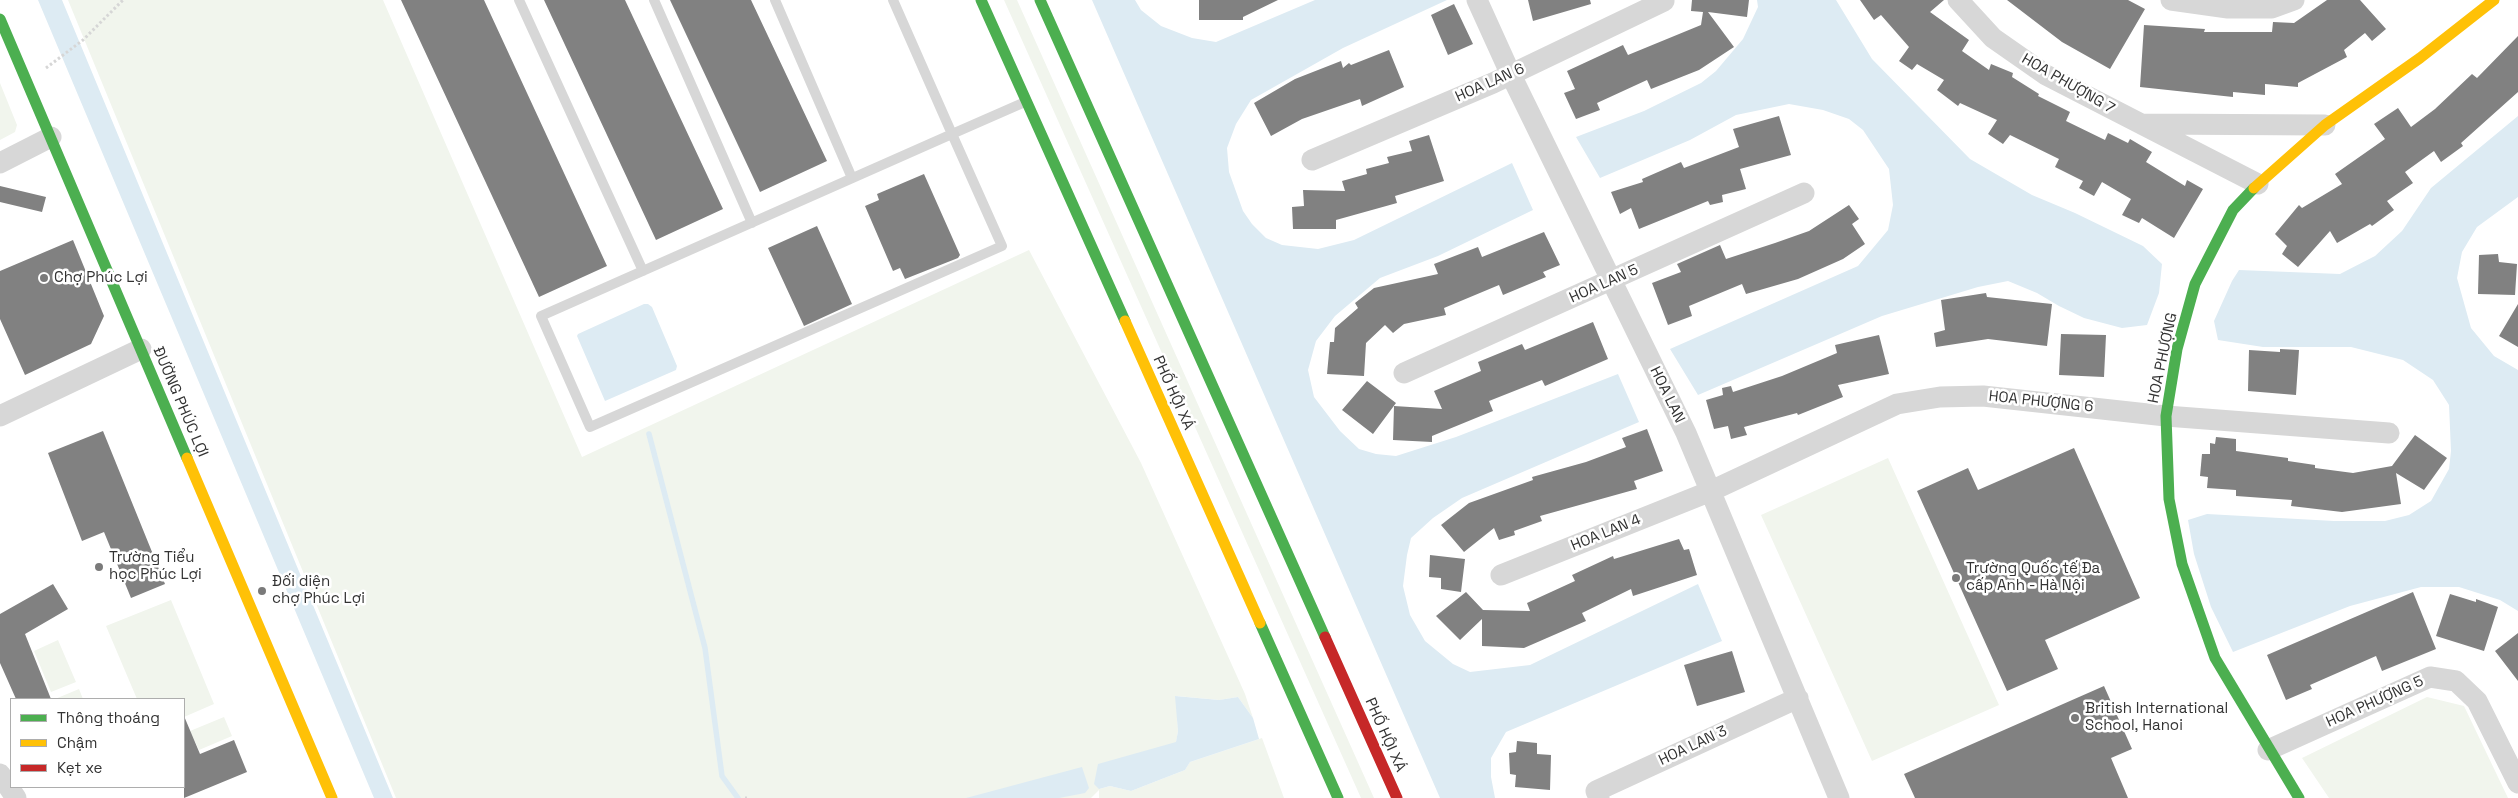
<!DOCTYPE html>
<meta charset="utf-8">
<style>
body{margin:0}
#map{position:relative;width:2518px;height:798px;overflow:hidden;background:#fff;font-family:"Space Grotesk",sans-serif}
canvas{display:block}
.legend{position:absolute;left:10px;top:698px;width:175px;height:90px;box-sizing:border-box;background:#fff;border:1px solid #adadad;margin:0;padding:6px 9px;list-style:none;font-size:15px;color:#333}
.legend li{display:flex;align-items:center;gap:10px;height:25px}
.legend b{width:25px;border:1px solid #adadad}
</style>
<div id="map">
<canvas width="2518" height="798"></canvas>
<ul class="legend">
<li><b style="height:6px;background:#4caf50"></b>Thông thoáng</li>
<li><b style="height:6px;background:#ffc107"></b>Chậm</li>
<li><b style="height:6px;background:#c62828"></b>Kẹt xe</li>
</ul>
</div>
<script>
const ctx = document.querySelector('canvas').getContext('2d');
ctx.lineJoin = 'round';
function fillPath(path, color) { ctx.fillStyle = color; ctx.fill(path, 'evenodd'); }
const shape = rows => new Path2D(rows.map(r => 'M' + r).join(''));
function strokePath(path, color, width, dash) { ctx.strokeStyle = color; ctx.lineWidth = width; ctx.lineCap = dash ? 'butt' : 'round'; ctx.setLineDash(dash || []); ctx.stroke(path); }
function write(font, color, halo, rows, align = 'center') {
  ctx.font = font + ' "Space Grotesk",sans-serif'; ctx.lineWidth = 5; ctx.setLineDash([]); ctx.textBaseline = 'middle'; ctx.strokeStyle = halo; ctx.fillStyle = color; for (const [text, x, y, turn = 0] of rows) {
    ctx.save(); ctx.translate(x, y); ctx.rotate((+turn || 0) * Math.PI / 180); ctx.textAlign = isNaN(turn) ? turn : align; if (halo) ctx.strokeText(text, 0, 0); ctx.fillText(text, 0, 0); ctx.restore();
  }
}
fillPath(shape([
 [68,0,383,0,582,457,1029,250,1141,463,1245,694,1253,718,1238,697,1219,700,1176,696,1178,731,1176,743,1099,789,1110,786,1131,791,1185,770,1190,762,1262,738,1284,798,1099,798,1099,790,1091,798,396,798],
 [1004,0,1017,0,1374,798,1361,798],
 [0,83,17,125,15,132,0,140],
 [1888,458,1999,705,1872,761,1761,515],
 [171,600,214,704,184,717,184,699,137,699,106,626],
 [58,640,76,682,51,692,34,651],
 [79,689,83,699,55,699],
 [2427,697,2464,706,2508,798,2329,798,2302,758],
 [224,717,232,736,199,750,190,731]
]), '#f1f5ed');
fillPath(shape([
 [38,0,62,0,393,798,374,798],
 [1092,0,1135,0,1141,10,1161,26,1192,38,1216,42,1315,0,1447,0,1343,48,1251,100,1236,124,1227,148,1229,172,1243,211,1252,224,1266,238,1282,245,1318,249,1354,240,1512,163,1533,210,1438,256,1380,278,1335,316,1316,341,1308,370,1314,397,1340,431,1359,449,1376,454,1396,456,1456,437,1618,374,1639,422,1462,498,1433,518,1411,538,1407,555,1403,586,1410,615,1425,641,1453,664,1470,672,1530,665,1698,584,1722,641,1506,732,1491,758,1491,777,1495,798,1440,798],
 [1757,0,1836,0,1872,59,1970,159,2032,195,2075,213,2143,246,2162,264,2159,293,2147,325,2122,328,2084,318,2059,306,2037,293,2008,281,1978,287,1882,316,1698,395,1670,349,1858,266,1888,230,1893,205,1889,169,1863,130,1849,119,1823,110,1789,104,1736,115,1690,140,1600,178,1576,137,1644,111,1701,83,1716,71,1743,39,1758,7],
 [2518,116,2518,197,2477,227,2462,252,2457,278,2471,328,2494,356,2518,370,2518,611,2500,600,2459,587,2421,587,2350,606,2233,652,2211,607,2194,554,2188,520,2207,514,2334,521,2385,521,2409,515,2431,501,2449,469,2451,451,2449,405,2433,380,2403,360,2351,347,2263,347,2218,340,2214,321,2232,281,2239,270,2340,274,2375,256,2402,231,2431,188],
 [644,304,648,304,652,307,677,366,676,370,605,401,577,336,578,334],
 [1175,696,1219,700,1238,697,1253,718,1259,739,1190,762,1185,770,1131,791,1110,786,1099,789,1094,784,1098,764,1176,742,1178,731],
 [1082,767,1089,788,1085,793,1059,798,966,798]
]), '#ddebf3');
strokePath(shape([
 [649,434,705,648,722,776,738,798]
]), '#ddebf3', 5.5);
fillPath(shape([
 [401,0,484,0,607,266,539,297],
 [544,0,625,0,723,209,656,240],
 [670,0,751,0,827,161,760,192],
 [1199,0,1278,0,1243,17,1243,20,1199,20],
 [1528,0,1590,0,1591,4,1533,21],
 [1692,0,1749,0,1747,17,1708,12,1734,47,1699,70,1651,89,1647,80,1597,103,1600,110,1576,119,1564,93,1575,89,1567,71,1623,45,1628,55,1701,25,1703,12,1691,11],
 [1860,0,1944,0,1930,12,1969,40,1962,51,1989,70,1991,64,2013,73,2012,77,2039,94,2038,96,2070,112,2066,121,2105,140,2108,133,2128,143,2130,139,2152,152,2146,162,2185,186,2187,180,2203,189,2174,238,2142,218,2139,223,2122,215,2131,199,2102,182,2094,196,2079,188,2083,181,2055,167,2059,159,2010,135,2003,144,1988,134,1997,120,1960,103,1958,106,1937,90,1944,80,1917,64,1912,70,1899,61,1909,47,1881,15,1874,20],
 [2007,0,2128,0,2145,9,2110,69,2062,42],
 [2327,0,2360,0,2386,29,2372,41,2365,33,2344,50,2347,57,2298,83,2298,87,2265,84,2265,95,2233,92,2233,97,2140,87,2144,25,2205,29,2204,32,2272,32,2273,22,2294,23],
 [1454,4,1473,44,1448,55,1431,15],
 [2518,36,2518,92,2461,143,2463,146,2441,162,2434,151,2405,172,2413,183,2387,201,2394,210,2372,226,2370,224,2337,243,2330,231,2298,267,2282,254,2287,246,2275,234,2299,205,2302,208,2342,184,2335,174,2385,139,2374,124,2398,108,2411,127,2435,109,2472,74,2477,78],
 [1389,50,1404,87,1362,106,1360,99,1302,119,1271,136,1254,103,1295,79,1341,61,1343,68,1349,63,1351,65],
 [1779,116,1791,155,1740,169,1746,189,1722,195,1723,202,1710,205,1708,201,1639,229,1631,208,1620,214,1611,192,1643,182,1642,179,1681,162,1684,168,1739,147,1733,129],
 [1429,135,1444,181,1395,196,1397,203,1336,220,1336,229,1293,229,1292,207,1304,206,1303,190,1345,191,1342,181,1367,174,1366,169,1389,163,1387,157,1412,151,1409,141],
 [924,174,960,255,958,258,905,279,900,268,893,271,865,206,879,200,877,194],
 [0,186,46,197,42,212,0,202],
 [1849,205,1859,219,1852,224,1865,244,1843,259,1798,279,1746,294,1742,284,1689,306,1692,316,1668,325,1652,283,1681,272,1677,264,1720,245,1726,259,1775,243,1809,231],
 [817,226,852,304,804,326,768,248],
 [1544,232,1560,265,1543,272,1546,277,1503,295,1499,285,1444,308,1446,315,1404,324,1393,333,1385,325,1366,343,1364,376,1327,374,1330,342,1334,342,1335,328,1358,308,1355,303,1374,288,1438,274,1434,264,1478,247,1482,257],
 [73,240,104,316,91,344,25,375,0,319,0,271],
 [2498,254,2499,262,2517,264,2515,295,2478,294,2479,255],
 [1986,293,1987,297,2052,304,2047,346,1988,339,1936,347,1934,333,1945,330,1941,300],
 [2518,304,2518,347,2499,336],
 [1593,322,1608,359,1545,386,1542,380,1489,401,1493,411,1432,436,1432,442,1393,440,1394,406,1442,409,1434,391,1481,371,1478,362,1522,344,1525,350],
 [2061,334,2106,335,2104,377,2059,375],
 [1879,335,1889,374,1838,385,1843,397,1798,415,1797,413,1744,427,1747,435,1731,439,1728,426,1714,429,1706,400,1723,395,1722,388,1731,386,1733,392,1782,376,1837,353,1835,345],
 [2280,349,2299,350,2296,395,2248,391,2249,350,2280,352],
 [1367,381,1396,403,1373,434,1342,410],
 [1647,429,1663,471,1634,481,1637,489,1540,516,1542,521,1514,531,1515,535,1499,540,1494,528,1464,552,1441,525,1469,503,1533,480,1532,477,1586,462,1626,447,1622,438],
 [103,431,165,584,131,598,104,532,82,541,48,453],
 [2415,435,2447,458,2424,490,2396,473,2401,504,2342,512,2291,506,2292,500,2236,496,2236,490,2207,488,2208,477,2200,476,2202,454,2210,454,2210,443,2215,444,2216,437,2236,439,2236,451,2288,458,2288,461,2315,465,2315,468,2353,473,2392,466],
 [2074,448,2140,598,2045,640,2058,669,2007,691,1917,491,1968,468,1978,490],
 [1679,539,1684,550,1689,549,1697,575,1633,596,1631,589,1582,613,1586,621,1524,648,1482,646,1482,619,1460,640,1436,616,1466,592,1483,610,1530,611,1527,603,1575,581,1572,575,1613,556,1614,559],
 [1430,555,1465,559,1461,592,1441,589,1441,578,1429,577],
 [53,584,68,609,25,634,51,699,16,699,0,663,0,614],
 [2413,592,2436,649,2382,671,2376,656,2310,685,2312,689,2286,700,2267,655],
 [2450,594,2476,602,2476,599,2498,607,2484,651,2436,636],
 [2518,633,2518,681,2495,651],
 [1732,651,1745,692,1697,706,1684,665],
 [2104,686,2132,749,2111,758,2128,798,1915,798,1904,774],
 [184,716,200,754,234,740,247,772,184,798],
 [1517,741,1537,743,1537,754,1551,755,1550,790,1515,787,1516,775,1510,774,1509,753,1516,752]
]), '#818181');
strokePath(shape([
 [46,68,83,40,123,0],
 [745,798,747,798]
]), '#d6d6d6', 3, [2.5, 2.5]);
strokePath(shape([
 [519,0,643,271],
 [654,0,752,223],
 [775,0,852,178],
 [893,0,952,134,1002,246,590,427,541,316,952,134,1025,102]
]), '#d7d7d7', 10);
strokePath(shape([
 [1477,0,1511,75,1686,433,1839,798],
 [1958,0,1993,38,2046,75,2258,184],
 [2171,0,2228,8,2272,8,2294,0],
 [2143,124,2325,125],
 [1312,160,1493,83,1664,1],
 [0,163,51,137],
 [1404,373,1804,193],
 [0,416,141,349],
 [1501,575,1711,491,1897,404,1940,397,1983,396,2166,416,2389,433],
 [2268,750,2430,677,2456,681,2477,701,2518,783],
 [0,774,16,798],
 [1599,798,1596,791,1798,698]
]), '#d7d7d7', 21);
strokePath(shape([
 [981,0,1125,321],
 [1040,0,1325,637],
 [0,19,187,458],
 [2254,188,2233,210,2195,284,2177,349,2166,416,2169,499,2182,564,2215,658,2299,798],
 [1260,623,1338,798]
]), '#4caf50', 11);
strokePath(shape([
 [2254,188,2325,125,2420,58,2494,0],
 [1125,321,1260,623],
 [187,458,332,798]
]), '#ffc107', 11);
strokePath(shape([
 [1325,637,1397,798]
]), '#c62828', 11);
for (const [x, y, r, color] of [
 [44,278,5,"#7a7a7a"],
 [99,567,5,"#7a7a7a"],
 [1956,578,5,"#7a7a7a"],
 [262,591,5,"#7a7a7a"],
 [2075,718,5,"#7a7a7a"]
]) { const dot = new Path2D(); dot.arc(x, y, r, 0, 2 * Math.PI); ctx.fillStyle = color; ctx.fill(dot); strokePath(dot, '#fff', 2); }
write('15px', '#333', '#fff', [
 ["HOA LAN 6",1490,83,-24],
 ["HOA PHƯỢNG 7",2068,84,30],
 ["HOA LAN 5",1604,284,-24],
 ["HOA PHƯỢNG",2163,358,-78],
 ["PHỐ HỘI XÁ",1173,393,66],
 ["HOA LAN",1667,395,64],
 ["ĐƯỜNG PHÚC LỢI",180,402,67],
 ["HOA PHƯỢNG 6",2041,402,6],
 ["HOA LAN 4",1606,533,-22],
 ["HOA PHƯỢNG 5",2375,702,-24],
 ["PHỐ HỘI XÁ",1385,735,66],
 ["HOA LAN 3",1693,746,-25]
]);
write('15px', '#333', '#fff', [
 ["Chợ Phúc Lợi",54,278],
 ["Trường Tiểu",109,558],
 ["học Phúc Lợi",109,575],
 ["Trường Quốc tế Đa",1966,569],
 ["cấp Anh - Hà Nội",1966,586],
 ["Đối diện",272,582],
 ["chợ Phúc Lợi",272,599],
 ["British International",2085,709],
 ["School, Hanoi",2085,726]
], 'left');
</script>
